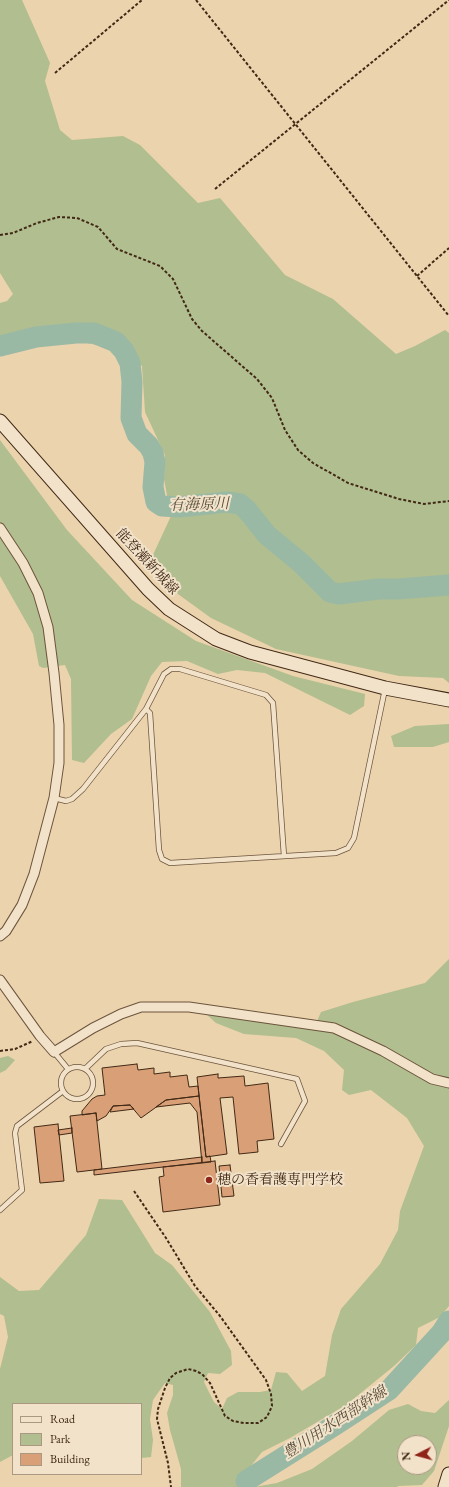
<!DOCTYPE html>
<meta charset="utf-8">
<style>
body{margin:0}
#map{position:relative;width:449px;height:1487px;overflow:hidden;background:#ebd3ad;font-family:"EB Garamond",serif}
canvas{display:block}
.legend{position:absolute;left:12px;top:1403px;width:130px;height:72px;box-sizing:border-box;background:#f2e2ca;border:1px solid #ab9882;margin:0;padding:5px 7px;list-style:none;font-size:12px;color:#412916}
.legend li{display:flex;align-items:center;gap:8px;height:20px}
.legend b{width:20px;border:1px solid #ab9882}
.north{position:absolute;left:397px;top:1435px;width:40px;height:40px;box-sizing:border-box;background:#f2e2ca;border:1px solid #ab9882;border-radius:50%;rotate:264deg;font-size:11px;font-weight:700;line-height:16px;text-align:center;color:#412916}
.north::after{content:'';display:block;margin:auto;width:14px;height:18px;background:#8f2418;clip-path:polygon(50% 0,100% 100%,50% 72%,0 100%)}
</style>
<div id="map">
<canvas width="449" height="1487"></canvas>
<ul class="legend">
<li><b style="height:5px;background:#f2e2ca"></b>Road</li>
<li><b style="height:11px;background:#b1be8f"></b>Park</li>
<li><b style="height:11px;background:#d99f76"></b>Building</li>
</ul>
<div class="north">N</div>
</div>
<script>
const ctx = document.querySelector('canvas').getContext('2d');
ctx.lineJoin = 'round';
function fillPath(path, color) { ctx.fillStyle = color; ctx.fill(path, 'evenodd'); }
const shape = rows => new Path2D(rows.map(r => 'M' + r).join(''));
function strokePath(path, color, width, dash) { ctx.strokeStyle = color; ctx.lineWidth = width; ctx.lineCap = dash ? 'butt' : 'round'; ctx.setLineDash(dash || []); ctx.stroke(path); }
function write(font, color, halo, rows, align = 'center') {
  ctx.font = font + ' "EB Garamond","Noto Serif JP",serif'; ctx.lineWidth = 4; ctx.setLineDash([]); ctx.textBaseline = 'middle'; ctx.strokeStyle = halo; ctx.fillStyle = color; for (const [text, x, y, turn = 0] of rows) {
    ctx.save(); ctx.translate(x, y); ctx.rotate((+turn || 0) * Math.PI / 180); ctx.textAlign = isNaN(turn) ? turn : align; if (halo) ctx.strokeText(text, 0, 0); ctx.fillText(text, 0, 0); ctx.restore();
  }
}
fillPath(shape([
 [0,0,22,0,50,63,45,81,60,130,72,140,123,136,140,145,198,203,220,198,285,275,333,299,396,354,415,346,445,330,449,333,449,683,443,678,399,676,276,649,211,618,160,581,152,557,171,516,164,479,165,455,145,412,142,366,110,347,62,339,19,341,0,344,0,303,7,301,13,294,0,273],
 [0,440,67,530,132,600,196,641,293,676,365,694,364,706,350,715,265,673,237,670,218,674,187,661,162,662,151,676,132,719,111,734,84,763,72,760,71,679,65,665,43,668,39,666,33,634,0,576],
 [449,724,449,742,433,747,394,747,391,736,415,726],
 [449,959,449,1306,440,1317,418,1328,416,1345,394,1366,346,1405,290,1438,262,1452,238,1482,239,1487,181,1487,181,1469,170,1430,167,1413,173,1395,173,1385,165,1383,153,1400,150,1419,153,1440,151,1457,141,1458,141,1404,13,1404,13,1455,0,1462,0,1369,8,1337,4,1316,0,1314,0,1277,19,1291,39,1290,86,1235,99,1199,122,1200,155,1253,172,1265,210,1312,231,1351,232,1365,220,1374,208,1373,204,1382,214,1402,222,1409,227,1398,238,1392,260,1392,271,1390,276,1372,287,1373,302,1391,325,1376,332,1335,341,1309,380,1264,398,1230,400,1211,424,1146,407,1118,371,1090,349,1095,342,1090,344,1070,324,1051,296,1038,244,1034,216,1023,206,1014,314,1028,321,1012,353,1002,425,983],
 [8,1056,15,1060,6,1070,0,1073,0,1058],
 [449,1400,449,1426,434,1471,422,1485,398,1486,397,1487,254,1487,277,1483,312,1469,352,1441,389,1410,408,1404,421,1411,435,1413],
 [405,1443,429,1443,429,1467,405,1467]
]), '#b1be8f');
strokePath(shape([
 [0,346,36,337,76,333,94,333,116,342,124,351,130,363,132,382,131,418,137,434,149,446,153,453,155,462,153,487,156,502,162,506,179,507,227,502,240,504,247,510,267,535,301,563,330,592,339,594,378,589,398,589,449,585],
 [246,1481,335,1425,389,1390,442,1332,449,1321]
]), '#99b9a5', 21);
const building = shape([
 [137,1064,138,1070,154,1068,154,1074,170,1072,170,1077,187,1075,189,1087,198,1086,199,1096,166,1100,141,1118,130,1105,113,1106,106,1116,97,1121,96,1113,82,1115,82,1111,92,1099,97,1096,105,1095,102,1068,137,1064],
 [218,1074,218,1078,244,1076,245,1086,268,1083,274,1139,257,1141,258,1152,239,1154,233,1097,220,1098,227,1154,206,1157,197,1077,218,1074],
 [199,1096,206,1157,210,1156,211,1162,202,1163,197,1112,190,1103,156,1107,166,1100,199,1096],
 [130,1105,134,1109,110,1112,113,1106,130,1105],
 [96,1113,102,1169,77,1172,70,1116,96,1113],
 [58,1124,64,1181,40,1183,34,1127,58,1124],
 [72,1128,72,1133,59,1135,58,1130,72,1128],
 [202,1157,202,1163,163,1167,94,1175,94,1170,202,1157],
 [215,1161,220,1205,163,1212,159,1177,164,1176,163,1167,215,1161],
 [230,1165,234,1196,222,1197,219,1166,230,1165]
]);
fillPath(building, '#d99f76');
strokePath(building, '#412916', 1);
const lane = shape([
 [146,709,150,713,159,850,162,859,170,863,336,853,348,848,354,838,385,689],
 [54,798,66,801,72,799,83,789,146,709,164,674,171,669,180,669,266,695,273,703,284,856],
 [54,1052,68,1069],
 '61 1083a16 16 0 1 1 32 0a16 16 0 1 1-32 0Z',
 [85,1069,106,1049,121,1044,137,1043,297,1079,305,1101,281,1144],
 [0,1210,22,1190,15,1133,17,1126,63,1091]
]);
const street = shape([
 [0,528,23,563,38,593,48,627,54,673,59,725,59,763,54,798,34,874,22,905,6,931,0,936],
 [0,980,40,1036,54,1052,93,1028,121,1014,141,1007,189,1007,334,1028,383,1051,432,1079,449,1083]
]);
const secondary = shape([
 [0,421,148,589,169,609,216,639,250,652,385,688,449,700],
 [445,1487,449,1474]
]);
strokePath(lane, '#6c543c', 6);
strokePath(street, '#6c543c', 11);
strokePath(secondary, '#412916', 15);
strokePath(shape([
 [196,0,449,316],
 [55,73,142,0],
 [215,189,449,0],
 [0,235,13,233,37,223,59,217,77,218,98,227,117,249,160,266,173,279,192,319,202,331,257,379,272,398,285,430,298,450,313,463,348,483,399,499,424,504,449,501],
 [417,276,449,248],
 [0,1051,15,1049,33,1041],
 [134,1191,166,1238,195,1286,220,1316,266,1380,271,1394,272,1406,267,1417,258,1423,244,1423,233,1421,225,1416,210,1383,202,1374,196,1371,188,1369,176,1373,170,1378,165,1388,158,1409,157,1419,168,1463,171,1487]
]), '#412916', 2, [3, 2]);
strokePath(lane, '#f2e2ca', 4.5);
strokePath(street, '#f2e2ca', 9);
strokePath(secondary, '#f2e2ca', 13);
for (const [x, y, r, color] of [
 [209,1180,4,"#8f2418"]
]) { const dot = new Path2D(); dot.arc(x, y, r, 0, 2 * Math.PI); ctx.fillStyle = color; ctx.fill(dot); strokePath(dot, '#f2e2ca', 1.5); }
write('14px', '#412916', '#f2e2ca', [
 ["能登瀬新城線",147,562,47]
]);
write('14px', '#412916', '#f2e2ca', [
 ["穂の香看護専門学校",217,1180]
], 'left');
write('italic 15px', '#574d3a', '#f2e2ca', [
 ["有海原川",199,505,-2],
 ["豊川用水西部幹線",335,1423,-33]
]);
</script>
